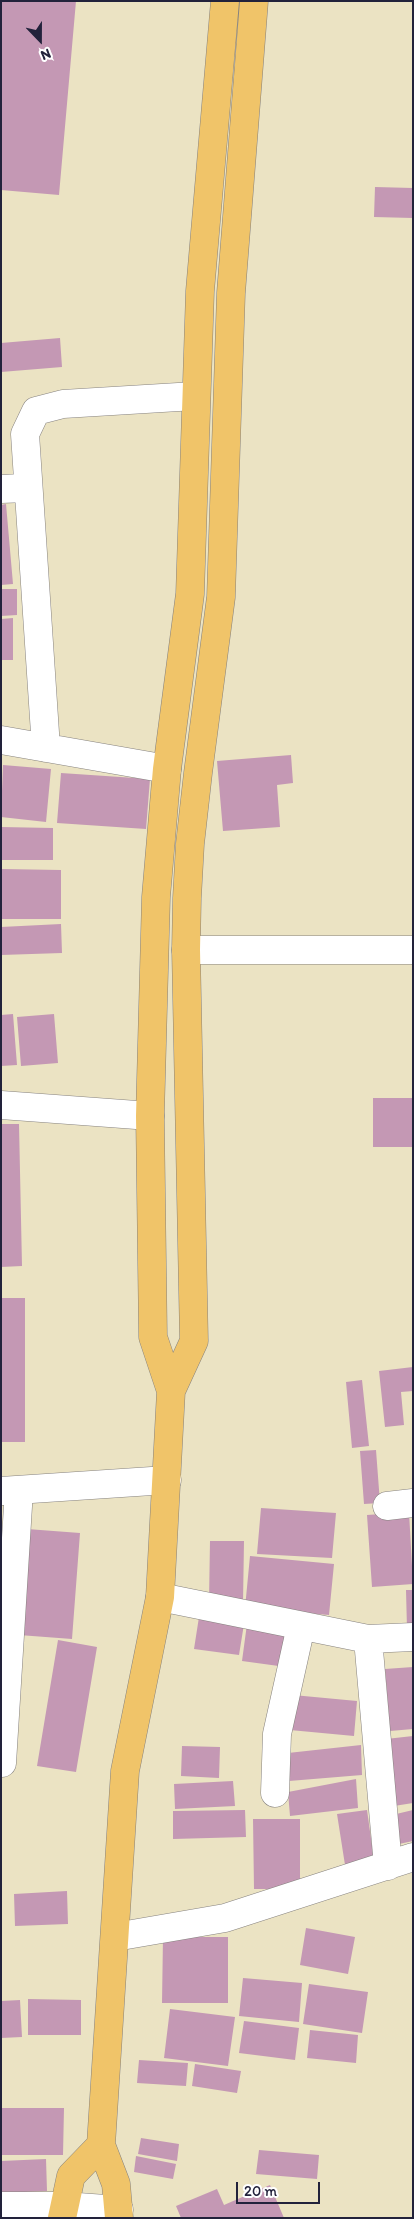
<!DOCTYPE html>
<style>
body{margin:0}
#map{position:relative;width:414px;height:2219px;overflow:hidden;background:#ebe3c3;font-family:Itim,sans-serif}
canvas{display:block}
.frame{position:absolute;inset:0;border:2px solid #22223b;pointer-events:none}
.north{position:absolute;left:15px;top:15px;width:50px;height:50px;-webkit-text-stroke:4px #fff;paint-order:stroke;rotate:158deg;font-size:14px;font-weight:700;line-height:20px;text-align:center;color:#22223b}
.north::after{content:'';display:block;margin:auto;width:18px;height:22px;background:#22223b;clip-path:polygon(50% 0,100% 100%,50% 72%,0 100%)}
.scale{position:absolute;left:236px;top:2182px;width:84px;height:22px;box-sizing:border-box;border:2px solid #22223b;border-top:0;padding-left:6px;font-size:15px;line-height:18px;white-space:nowrap;color:#22223b;-webkit-text-stroke:4px #fff;paint-order:stroke}
</style>
<div id="map">
<canvas width="414" height="2219"></canvas>
<div class="frame"></div>
<div class="north">N</div>
<div class="scale">20 m</div>
</div>
<script>
const ctx = document.querySelector('canvas').getContext('2d');
ctx.lineJoin = 'round';
function fillPath(path, color) { ctx.fillStyle = color; ctx.fill(path, 'evenodd'); }
const shape = rows => new Path2D(rows.map(r => 'M' + r).join(''));
function strokePath(path, color, width, dash) { ctx.strokeStyle = color; ctx.lineWidth = width; ctx.lineCap = dash ? 'butt' : 'round'; ctx.setLineDash(dash || []); ctx.stroke(path); }
fillPath(shape([
 [1,1,76,1,59,195,1,190],
 [375,187,413,188,413,218,374,217],
 [60,338,62,367,1,372,1,343],
 [6,504,13,584,1,585,1,505],
 [1,589,17,589,17,615,1,616],
 [13,618,13,660,1,660,1,619],
 [291,755,293,783,277,785,280,827,223,831,217,761],
 [3,765,51,769,46,822,1,817],
 [61,773,150,779,146,829,57,823],
 [1,827,53,828,53,860,1,860],
 [1,869,61,870,61,919,1,919],
 [61,924,62,953,1,955,1,927],
 [13,1014,17,1065,1,1066,1,1015],
 [54,1014,58,1063,21,1066,17,1017],
 [373,1098,413,1098,413,1147,373,1147],
 [1,1124,19,1124,22,1266,1,1267],
 [1,1298,25,1298,25,1442,1,1442],
 [413,1367,413,1391,401,1392,404,1425,385,1427,379,1371],
 [362,1380,369,1446,352,1448,346,1382],
 [376,1450,380,1503,364,1504,360,1451],
 [261,1508,336,1513,332,1558,257,1554],
 [409,1512,413,1584,372,1587,367,1515],
 [27,1529,80,1533,72,1639,19,1635],
 [210,1541,244,1541,243,1603,209,1602],
 [250,1556,334,1564,329,1615,245,1608],
 [406,1590,413,1590,413,1629,407,1629],
 [199,1617,244,1624,239,1655,194,1649],
 [247,1624,292,1630,286,1667,242,1661],
 [58,1640,97,1647,76,1772,37,1766],
 [413,1667,413,1729,390,1731,385,1669],
 [293,1695,357,1701,354,1736,290,1730],
 [413,1736,413,1803,394,1806,386,1739],
 [361,1745,362,1775,289,1781,288,1753],
 [182,1746,220,1747,219,1778,181,1776],
 [356,1779,358,1808,290,1816,288,1792],
 [233,1781,235,1806,175,1809,174,1784],
 [245,1810,246,1837,173,1839,173,1811],
 [367,1810,374,1860,345,1865,337,1814],
 [413,1810,413,1841,399,1844,392,1815],
 [253,1819,300,1819,300,1889,254,1889],
 [67,1891,68,1924,15,1926,14,1894],
 [306,1928,355,1937,348,1974,300,1965],
 [163,1937,228,1937,228,2003,162,2003],
 [243,1978,302,1983,299,2022,239,2016],
 [309,1984,368,1992,362,2033,303,2024],
 [28,1999,81,2000,81,2035,28,2035],
 [20,2000,22,2037,1,2038,1,2001],
 [170,2009,235,2017,228,2066,164,2058],
 [244,2021,299,2028,295,2060,239,2053],
 [310,2030,358,2035,356,2063,307,2058],
 [139,2060,188,2063,186,2086,137,2083],
 [195,2064,241,2071,237,2093,192,2086],
 [1,2108,64,2108,63,2155,1,2155],
 [141,2138,179,2144,177,2161,138,2154],
 [259,2150,319,2155,317,2179,256,2174],
 [136,2156,176,2164,173,2179,134,2172],
 [46,2159,47,2191,1,2193,1,2161],
 [270,2185,284,2218,181,2218,176,2206,217,2189,224,2205]
]), '#c498b4');
const minor = shape([
 [1,489,27,488],
 [1,740,167,769],
 [46,748,25,434,36,411,63,404,195,396],
 [186,950,413,950],
 [1,1105,150,1116],
 [1,1491,167,1480],
 [387,1506,413,1503],
 [160,1597,368,1639,413,1637],
 [368,1639,388,1866],
 [2,1763,19,1490],
 [275,1793,277,1734,301,1626],
 [115,1937,225,1918,413,1857],
 [1,2206,64,2206,119,2210]
]);
const major = shape([
 [171,1391,194,1341,186,950,187,898,190,844,198,773,221,597,231,293,254,1],
 [101,2145,116,2184,119,2218],
 [62,2218,71,2176,101,2145,125,1771,160,1597,171,1391,153,1337,150,1116,156,897,167,769,190,594,200,291,225,1]
]);
strokePath(minor, '#86827f', 29);
strokePath(major, '#86827f', 29);
strokePath(minor, '#fff', 28);
strokePath(major, '#f0c469', 28);
</script>
